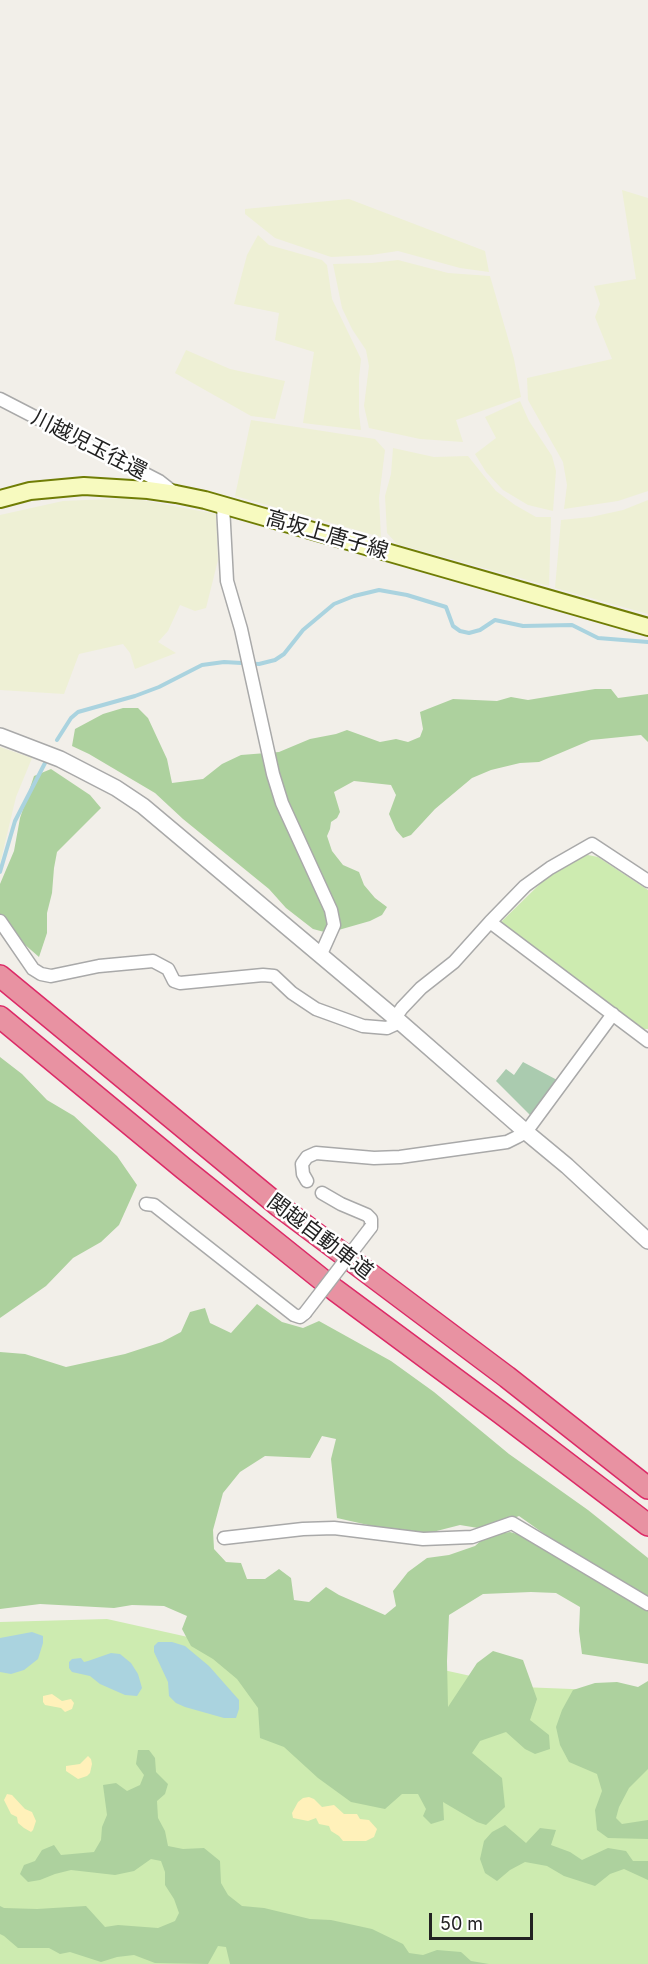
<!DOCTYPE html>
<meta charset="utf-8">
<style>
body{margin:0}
#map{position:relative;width:648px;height:1964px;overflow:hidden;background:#f2efe9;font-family:Inter,sans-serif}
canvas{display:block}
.scale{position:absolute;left:429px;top:1913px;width:104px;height:27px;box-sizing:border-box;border:3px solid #222;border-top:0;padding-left:8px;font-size:18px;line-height:21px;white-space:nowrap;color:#222;-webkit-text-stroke:4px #fff;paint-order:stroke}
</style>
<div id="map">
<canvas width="648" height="1964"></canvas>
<div class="scale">50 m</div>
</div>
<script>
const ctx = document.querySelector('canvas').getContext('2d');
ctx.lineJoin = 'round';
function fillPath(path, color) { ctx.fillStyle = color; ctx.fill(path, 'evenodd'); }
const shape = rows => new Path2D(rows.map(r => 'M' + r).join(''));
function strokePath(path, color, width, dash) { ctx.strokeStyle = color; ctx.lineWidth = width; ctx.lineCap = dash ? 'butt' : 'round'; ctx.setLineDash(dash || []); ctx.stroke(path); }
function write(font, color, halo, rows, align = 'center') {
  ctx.font = font + ' Inter,"Noto Sans JP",sans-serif'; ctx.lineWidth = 5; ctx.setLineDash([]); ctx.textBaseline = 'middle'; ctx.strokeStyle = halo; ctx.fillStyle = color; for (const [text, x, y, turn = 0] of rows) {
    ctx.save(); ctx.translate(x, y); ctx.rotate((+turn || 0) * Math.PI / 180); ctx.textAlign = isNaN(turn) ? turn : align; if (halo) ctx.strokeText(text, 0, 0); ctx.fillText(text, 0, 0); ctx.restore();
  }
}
fillPath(shape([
 [622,190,648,198,648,491,618,501,564,509,567,485,563,462,528,400,527,378,612,359,595,317,600,304,594,286,636,279],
 [349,199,485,251,489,272,460,268,398,251,371,255,331,257,275,238,245,214,245,209],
 [258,235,269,245,322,260,327,265,332,299,361,359,359,378,359,414,361,430,303,423,314,352,275,340,279,313,234,304,247,255],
 [398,260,448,273,490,276,514,359,521,397,456,420,463,442,420,439,369,428,364,406,369,366,366,350,352,329,342,308,333,264,372,263],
 [186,350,230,369,285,381,275,419,251,416,175,373],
 [520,401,529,421,552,456,556,471,553,511,528,505,503,490,486,472,475,454,496,438,485,417],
 [251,420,375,439,385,450,379,498,381,537,235,496],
 [393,448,434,457,468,456,496,491,515,505,536,517,551,517,549,586,397,544,387,533,385,496,391,474],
 [131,498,216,514,218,560,206,608,195,611,180,605,168,631,158,642,176,653,135,669,130,653,123,644,79,654,64,694,0,690,0,515,63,501],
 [648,500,648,614,555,588,561,520,591,517,623,510],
 [0,747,32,758,16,797,0,864]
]), '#eef0d5');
fillPath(shape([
 [588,855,598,857,648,890,648,1029,641,1029,501,922,544,880,581,856],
 [107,1619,233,1647,407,1662,521,1687,648,1692,648,1964,0,1964,0,1622]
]), '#cdebb0');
fillPath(shape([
 [595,689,611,689,618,698,648,694,648,742,641,735,591,740,539,762,520,763,491,770,472,778,435,809,411,835,403,838,396,830,389,814,396,795,391,785,354,781,334,792,340,812,337,818,331,822,330,829,327,836,332,851,343,865,359,872,364,885,375,898,387,907,382,915,370,921,328,933,313,929,286,908,269,889,183,819,155,793,89,754,72,746,75,729,103,714,123,708,138,708,148,718,167,759,172,783,203,779,222,764,241,755,279,752,310,739,336,734,347,730,380,742,396,739,408,742,420,737,423,729,420,712,453,699,497,701,511,697,528,700],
 [51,769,90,795,101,808,57,852,54,868,52,893,47,913,47,933,39,957,23,943,0,914,0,884,14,851,20,818,34,776],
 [0,1057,22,1074,47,1100,74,1116,117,1156,137,1185,119,1225,101,1242,73,1258,46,1286,0,1318],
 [257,1304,282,1322,303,1328,319,1321,391,1361,434,1392,509,1454,588,1510,648,1558,648,1601,591,1567,519,1516,484,1529,460,1525,417,1536,337,1518,331,1459,336,1439,322,1436,310,1458,265,1456,240,1472,223,1493,213,1530,214,1549,226,1562,241,1563,247,1579,265,1579,279,1569,291,1578,294,1600,309,1602,326,1587,339,1595,385,1615,396,1606,393,1591,408,1572,427,1558,449,1555,475,1546,486,1536,510,1532,532,1538,648,1609,648,1664,582,1654,579,1631,580,1607,556,1593,531,1592,483,1594,449,1615,447,1661,448,1707,477,1663,493,1651,523,1660,537,1699,530,1720,549,1735,550,1749,535,1754,525,1749,506,1732,480,1741,472,1753,502,1778,505,1807,486,1825,477,1822,443,1802,444,1820,431,1824,423,1816,426,1809,418,1794,402,1794,385,1809,351,1802,318,1778,284,1747,260,1738,258,1708,237,1679,213,1659,191,1646,182,1629,187,1616,164,1606,132,1605,114,1608,40,1604,0,1609,0,1352,25,1354,66,1367,125,1354,162,1342,181,1332,190,1312,205,1308,210,1323,231,1333],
 [648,1681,648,1769,629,1788,619,1807,616,1818,622,1824,648,1820,648,1839,608,1838,597,1830,595,1810,602,1791,597,1774,569,1762,560,1745,556,1727,562,1710,573,1690,595,1683,617,1682,638,1687],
 [138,1750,149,1750,155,1758,156,1772,168,1784,165,1794,157,1801,158,1818,165,1831,168,1846,183,1849,204,1848,220,1861,221,1883,228,1895,242,1906,264,1908,310,1919,331,1920,372,1929,403,1944,409,1953,423,1955,437,1950,461,1952,471,1961,489,1964,230,1964,226,1947,218,1946,208,1964,155,1963,134,1955,117,1957,101,1962,70,1952,60,1954,49,1948,18,1948,4,1936,0,1934,0,1906,4,1908,37,1909,86,1906,105,1927,118,1925,158,1928,175,1921,179,1913,174,1899,165,1885,165,1872,161,1861,151,1859,134,1871,115,1875,71,1870,55,1874,40,1880,28,1882,20,1874,24,1865,35,1861,42,1850,54,1845,61,1855,94,1852,101,1840,102,1827,107,1815,103,1785,116,1783,127,1791,140,1785,144,1775,136,1764],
 [505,1825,526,1843,540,1828,556,1830,551,1845,570,1852,582,1860,608,1848,626,1851,633,1861,648,1861,648,1880,624,1869,610,1874,595,1886,564,1876,547,1866,525,1862,510,1870,497,1881,485,1873,480,1859,484,1841,492,1832]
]), '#add19e');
fillPath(shape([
 [52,1694,62,1701,71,1699,74,1703,72,1709,65,1712,61,1708,45,1705,43,1702,43,1696],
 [88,1756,91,1759,92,1764,90,1773,87,1776,78,1779,66,1771,66,1766,80,1764],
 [7,1794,12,1795,25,1809,32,1812,36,1821,33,1830,31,1832,24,1828,18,1823,17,1817,11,1814,4,1800],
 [309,1797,314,1799,322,1807,334,1805,344,1814,357,1814,360,1819,369,1820,377,1829,374,1837,366,1841,343,1841,339,1836,331,1831,329,1826,319,1824,316,1818,308,1821,293,1818,292,1813,298,1802,303,1798]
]), '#fff1ba');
fillPath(shape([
 [523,1062,559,1081,532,1117,496,1081,506,1069,514,1075]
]), '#aacbaf');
fillPath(shape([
 [32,1632,43,1636,43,1643,38,1659,24,1670,11,1674,0,1672,0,1638],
 [158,1642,172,1642,185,1646,209,1666,239,1700,239,1709,236,1718,224,1718,185,1707,176,1703,169,1696,168,1682,154,1652,154,1646],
 [111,1653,120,1654,131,1663,138,1674,142,1688,137,1696,125,1695,100,1684,90,1676,72,1672,69,1668,69,1662,72,1659,81,1658,84,1662,88,1661]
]), '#aad3df');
strokePath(shape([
 [57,740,71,718,78,712,135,696,159,687,202,665,224,662,259,664,275,660,284,654,303,630,334,604,354,596,379,590,407,595,446,607,453,626,460,631,469,633,480,630,495,620,523,626,572,625,598,638,648,642],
 [0,872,15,821,45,763]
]), '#aad3df', 4);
const minor = shape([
 [0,399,159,481,173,492],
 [223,506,227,581,241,629,273,774,282,803,331,910,334,925,321,954],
 [0,921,33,969,41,974,51,976,99,966,153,961,168,969,174,981,180,983,263,975,274,976,292,993,316,1009,363,1026,387,1028,400,1022],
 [490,922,648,1041],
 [395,1018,402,1008,421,988,454,962,490,922,525,886,550,868,592,844,648,881],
 [307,1181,303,1174,302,1164,307,1157,316,1153,374,1158,400,1157,507,1142,517,1137,526,1132,613,1014],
 [322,1193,341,1204,367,1215,371,1219,371,1227],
 [146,1204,154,1205,294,1315,300,1317,305,1313],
 [224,1538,303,1529,334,1528,423,1539,472,1537,512,1523,648,1604]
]);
const tertiary = shape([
 [0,736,60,759,116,788,143,806,400,1022,526,1132,567,1166,648,1241]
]);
const secondary = shape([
 [0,499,30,491,84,486,148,490,176,494,205,500,648,627]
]);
const motorway = shape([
 [0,976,279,1206,507,1377,648,1488],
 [0,1017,183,1168,335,1290,501,1413,648,1525]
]);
strokePath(minor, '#a9a9a9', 15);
strokePath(tertiary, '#a9a9a9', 18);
strokePath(secondary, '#707d05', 20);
strokePath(motorway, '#dc2a67', 24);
strokePath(minor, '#fff', 12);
strokePath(tertiary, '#fff', 15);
strokePath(secondary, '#f7fabf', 16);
strokePath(motorway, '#e892a2', 21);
const minorBridge = shape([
 [305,1313,371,1227]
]);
strokePath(minorBridge, '#a9a9a9', 15, []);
strokePath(minorBridge, '#fff', 12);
write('21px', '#222', '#fff', [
 ["川越児玉往還",89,445,27],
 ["高坂上唐子線",327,535,16],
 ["関越自動車道",320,1237,37]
]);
</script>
